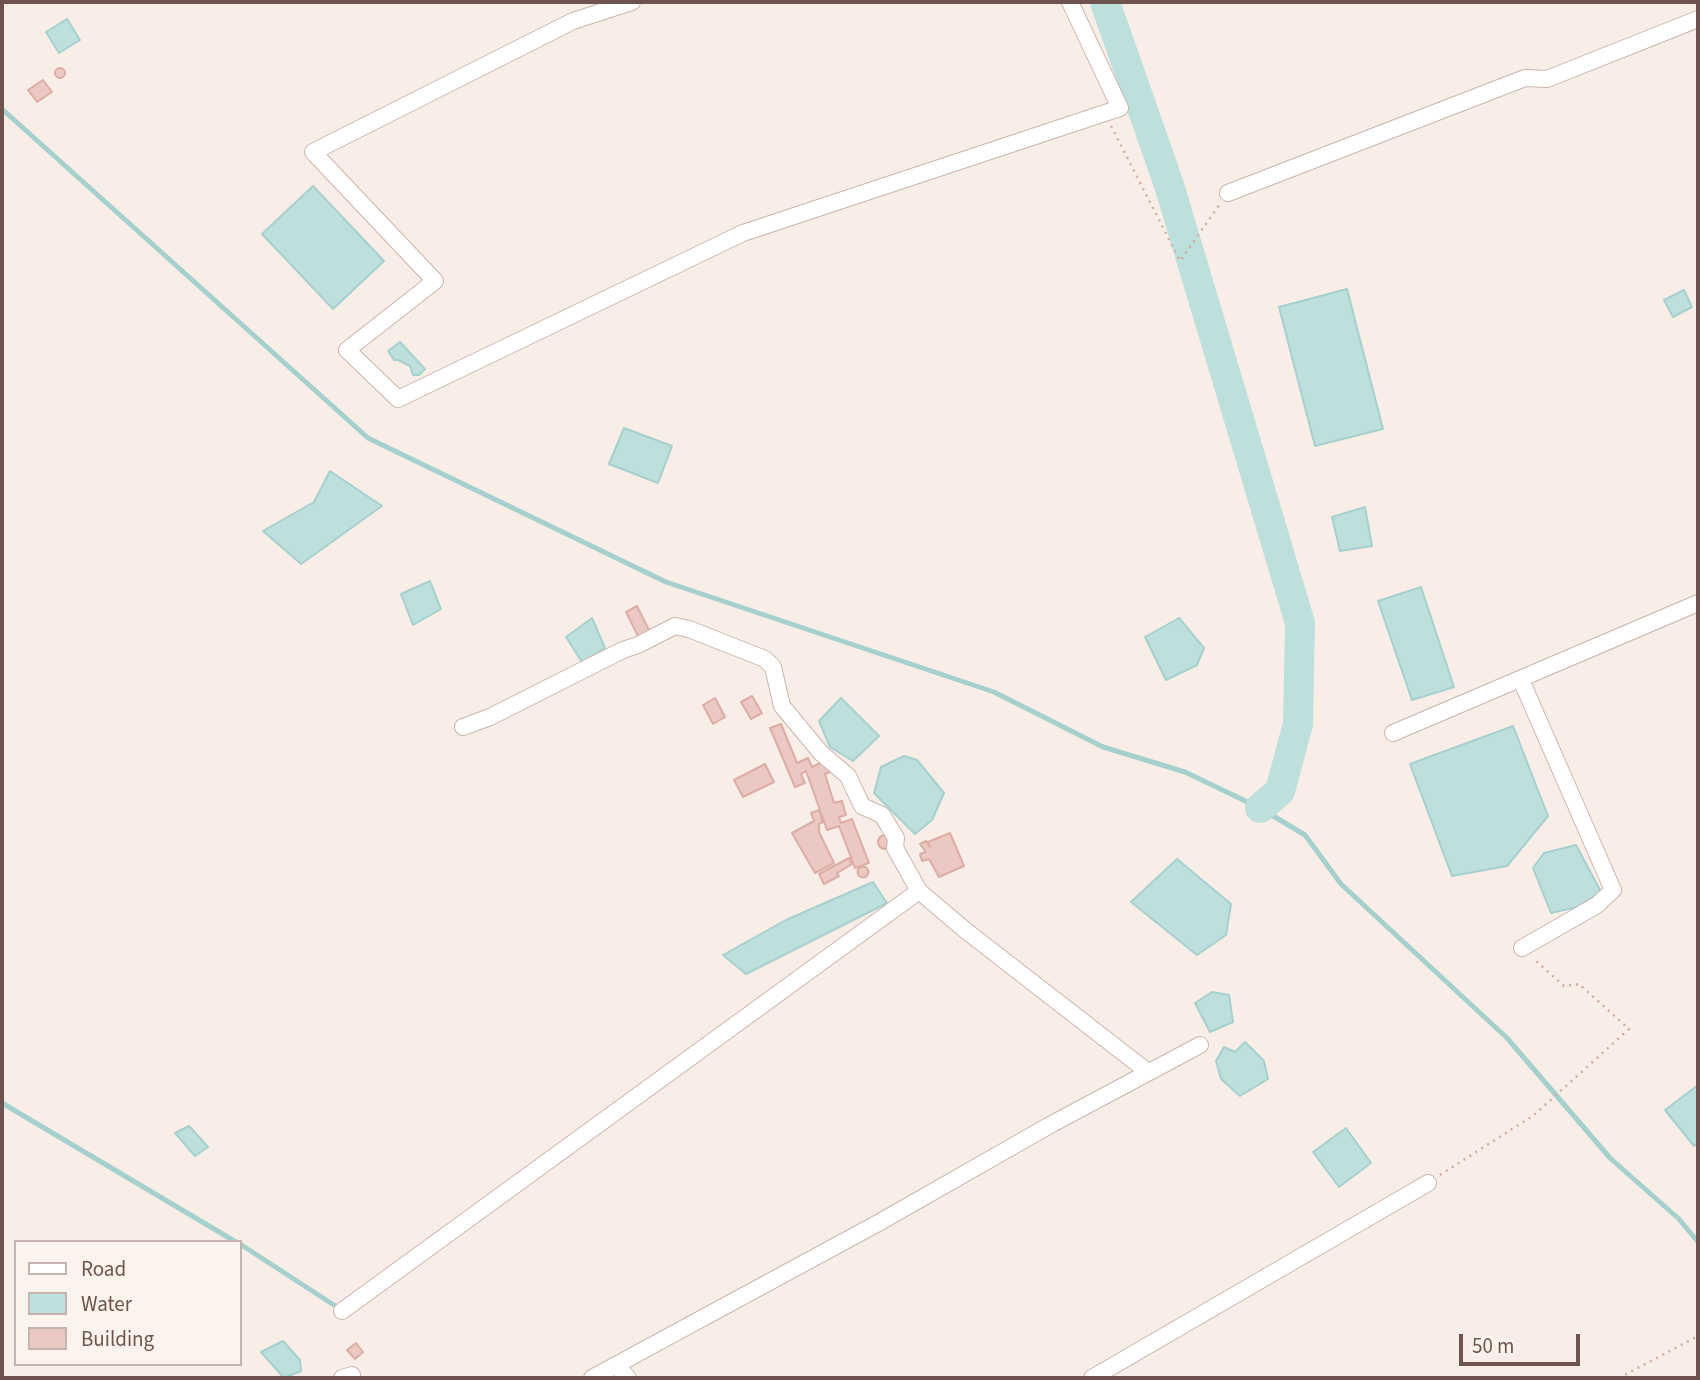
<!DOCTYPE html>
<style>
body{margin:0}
#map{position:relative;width:1700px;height:1380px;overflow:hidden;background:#f9eee7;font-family:"Source Sans 3",sans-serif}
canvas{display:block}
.frame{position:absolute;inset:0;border:4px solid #6f534f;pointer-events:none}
.legend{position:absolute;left:14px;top:1240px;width:228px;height:126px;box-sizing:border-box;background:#fcf3ed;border:2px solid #c4b3ae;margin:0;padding:9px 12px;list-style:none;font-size:21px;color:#6f534f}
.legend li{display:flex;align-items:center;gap:14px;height:35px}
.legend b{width:35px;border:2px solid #c4b3ae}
.scale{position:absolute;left:1459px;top:1334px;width:121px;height:32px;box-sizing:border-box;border:4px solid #6f534f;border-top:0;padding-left:9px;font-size:21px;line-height:24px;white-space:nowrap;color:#6f534f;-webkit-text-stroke:5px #fcf3ed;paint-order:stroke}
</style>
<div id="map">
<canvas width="1700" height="1380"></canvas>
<div class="frame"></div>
<ul class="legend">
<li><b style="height:9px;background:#fff"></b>Road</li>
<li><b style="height:19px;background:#bee0dd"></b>Water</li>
<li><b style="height:19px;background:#ebc9c2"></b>Building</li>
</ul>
<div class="scale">50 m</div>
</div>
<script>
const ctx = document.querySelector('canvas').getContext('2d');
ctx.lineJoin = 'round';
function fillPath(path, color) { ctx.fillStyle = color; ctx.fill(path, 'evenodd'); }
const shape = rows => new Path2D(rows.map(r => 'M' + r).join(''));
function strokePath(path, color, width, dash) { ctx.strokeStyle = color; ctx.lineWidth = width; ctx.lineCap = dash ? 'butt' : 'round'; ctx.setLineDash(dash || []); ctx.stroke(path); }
const water = shape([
 [67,19,80,40,59,53,46,32,67,19],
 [313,186,384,261,333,309,262,234,313,186],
 [1347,289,1383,429,1315,446,1279,307,1347,289],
 [1684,290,1692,307,1673,317,1664,300,1684,290],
 [400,342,425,369,419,375,413,375,410,366,398,360,394,360,388,351,400,342],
 [624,428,672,446,658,483,609,464,624,428],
 [330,471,382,506,301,564,263,531,314,502,330,471],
 [1365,507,1372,546,1340,551,1332,517,1365,507],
 [430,581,441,609,413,625,401,594,430,581],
 [1421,587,1454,687,1412,700,1378,601,1421,587],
 [592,618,605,648,582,662,566,637,592,618],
 [1179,618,1204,648,1197,665,1166,680,1145,637,1179,618],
 [841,698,879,736,853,761,830,747,819,721,841,698],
 [1513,726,1548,816,1507,866,1452,876,1410,764,1513,726],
 [904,756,917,760,944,793,932,820,915,834,874,793,881,767,904,756],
 [1576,845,1601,892,1577,907,1551,913,1533,868,1544,853,1576,845],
 [1177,859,1231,904,1226,935,1197,955,1131,902,1177,859],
 [873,882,887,903,746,974,723,955,786,920,873,882],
 [1212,992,1229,995,1233,1022,1210,1032,1195,1003,1212,992],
 [1245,1042,1264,1061,1268,1079,1240,1096,1221,1079,1216,1061,1224,1047,1235,1052,1245,1042],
 [1698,1085,1698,1143,1694,1146,1665,1110,1698,1085],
 [189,1126,208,1147,195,1156,175,1133,189,1126],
 [1346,1128,1371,1163,1339,1187,1313,1152,1346,1128],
 [283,1341,300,1360,301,1371,284,1378,261,1352,283,1341]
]);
fillPath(water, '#bee0dd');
strokePath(water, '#a6d0cd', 2);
strokePath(shape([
 [2,109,368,438,666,582,994,692,1103,747,1185,772,1260,808,1305,835,1341,884,1507,1038,1610,1158,1679,1219,1698,1242],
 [2,1103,236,1242],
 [240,1244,340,1309]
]), '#a6d0cd', 5);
strokePath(shape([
 [1105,2,1169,185,1300,623,1298,724,1280,791,1260,808]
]), '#bee0dd', 30);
const building = shape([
 '55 73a5 5 0 1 1 10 0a5 5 0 1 1-10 0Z',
 [43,80,52,92,37,102,28,90,43,80],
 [637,606,652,636,641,642,626,612,637,606],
 [752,696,762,713,751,719,741,702,752,696],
 [715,698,725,717,713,724,703,705,715,698],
 [781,724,797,763,808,758,812,767,825,761,830,772,825,774,834,803,842,801,846,815,839,817,841,823,852,819,869,863,855,868,839,826,827,830,806,771,801,774,805,783,795,787,770,728,781,724],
 [765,764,774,782,743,797,734,780,765,764],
 [819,810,823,822,819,824,819,832,834,863,815,873,792,833,814,821,811,813,819,810],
 [950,833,964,866,939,877,929,859,922,861,920,854,926,852,920,844,926,841,930,847,928,842,950,833],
 '878 842a7 7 0 1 1 14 0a7 7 0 1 1-14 0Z',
 [849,858,852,864,837,873,839,876,824,884,819,874,849,858],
 '857.5 872a5.5 5.5 0 1 1 11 0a5.5 5.5 0 1 1-11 0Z',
 [356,1343,363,1352,355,1359,347,1350,356,1343]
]);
fillPath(building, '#ebc9c2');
strokePath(building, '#dbada5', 2);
const minor = shape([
 [632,2,573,21,313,152,435,281,347,350,398,399,743,233,1120,108,1070,2],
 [1228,193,1525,78,1547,79,1698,19],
 [1521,680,1613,890,1597,905,1522,948],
 [463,727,490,717,623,650,638,645,675,626,689,629,765,659,773,667,782,706,821,753,848,776,862,806,882,815,896,838,895,848,919,891,965,930,1148,1072],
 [1393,733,1698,603],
 [342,1311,919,891],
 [616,1365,628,1378],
 [342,1378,352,1375],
 [592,1378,880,1222,1050,1125,1200,1045],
 [1092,1378,1428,1183]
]);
strokePath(minor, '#c9b5ae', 18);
strokePath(shape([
 [1111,126,1180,261,1220,204],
 [1440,1175,1534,1115,1629,1029,1579,984,1564,986,1535,960],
 [1619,1378,1698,1336]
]), '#cfaca6', 2.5, [2, 5]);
strokePath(minor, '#fff', 16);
</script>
